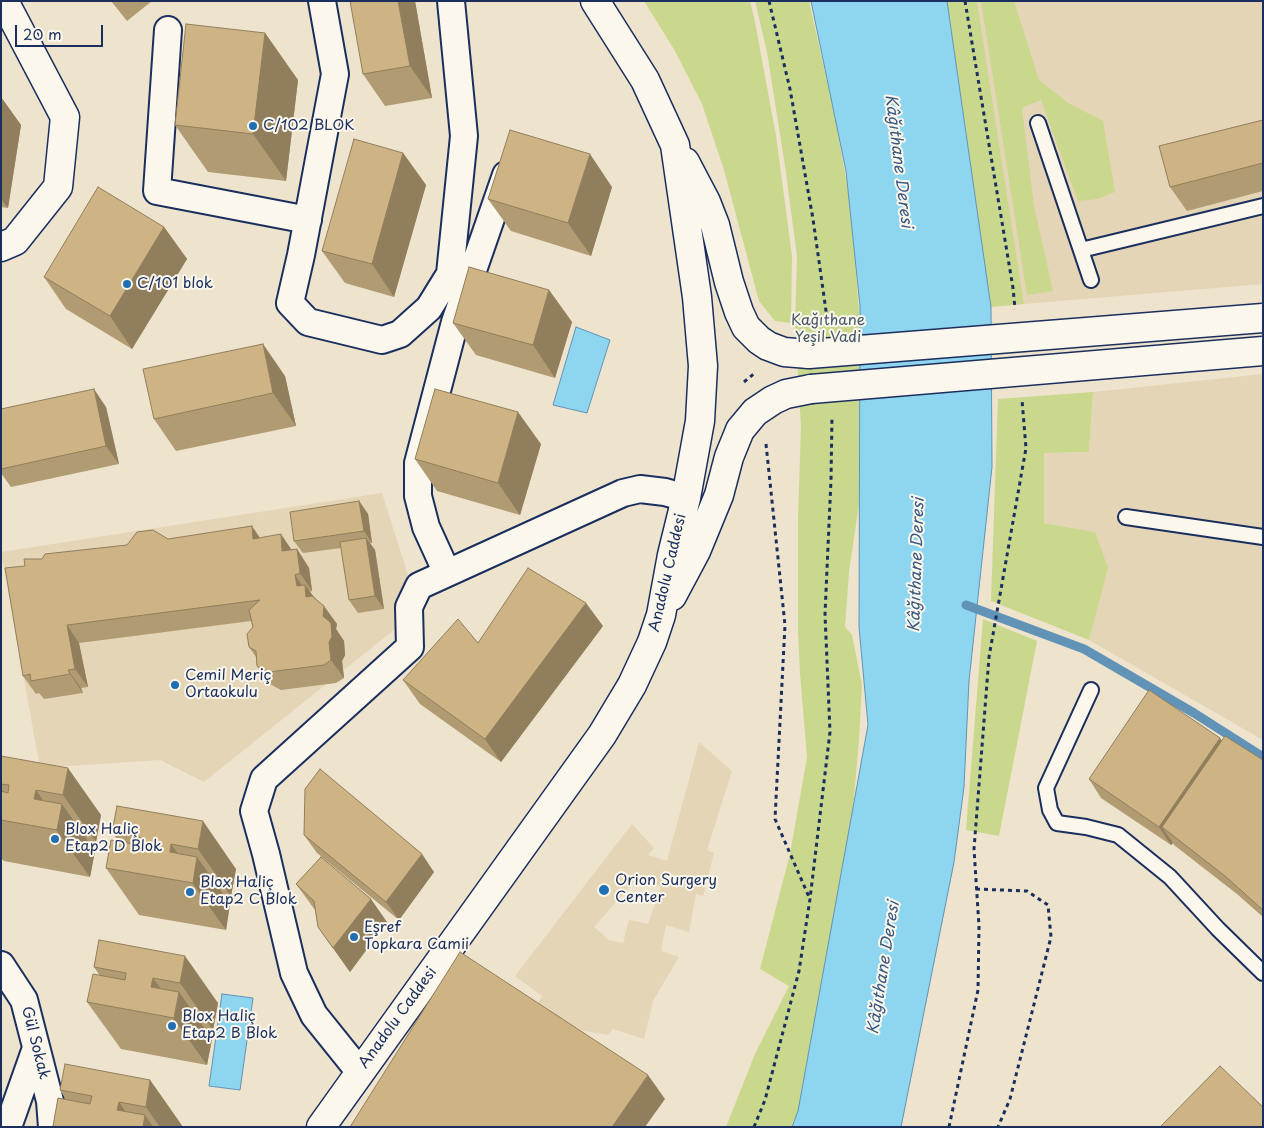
<!DOCTYPE html>
<meta charset="utf-8">
<style>
body{margin:0}
#map{position:relative;width:1264px;height:1128px;overflow:hidden;background:#eee3cd;font-family:"Playpen Sans",sans-serif}
canvas{display:block}
.frame{position:absolute;inset:0;border:2px solid #1b2f5e;pointer-events:none}
.scale{position:absolute;left:15px;top:25px;width:88px;height:22px;box-sizing:border-box;border:2px solid #1b2f5e;border-top:0;padding-left:6px;font-size:15px;line-height:18px;white-space:nowrap;color:#1b2f5e;-webkit-text-stroke:4px #fbf7ec;paint-order:stroke}
</style>
<div id="map">
<canvas width="1264" height="1128"></canvas>
<div class="frame"></div>
<div class="scale">20 m</div>
</div>
<script>
const ctx = document.querySelector('canvas').getContext('2d');
ctx.lineJoin = 'round';
function fillPath(path, color) { ctx.fillStyle = color; ctx.fill(path, 'evenodd'); }
const shape = rows => new Path2D(rows.map(r => 'M' + r).join(''));
function strokePath(path, color, width, dash) { ctx.strokeStyle = color; ctx.lineWidth = width; ctx.lineCap = dash ? 'butt' : 'round'; ctx.setLineDash(dash || []); ctx.stroke(path); }
function write(font, color, halo, rows, align = 'center') {
  ctx.font = font + ' "Playpen Sans",sans-serif'; ctx.lineWidth = 4; ctx.setLineDash([]); ctx.textBaseline = 'middle'; ctx.strokeStyle = halo; ctx.fillStyle = color; for (const [text, x, y, turn = 0] of rows) {
    ctx.save(); ctx.translate(x, y); ctx.rotate((+turn || 0) * Math.PI / 180); ctx.textAlign = isNaN(turn) ? turn : align; if (halo) ctx.strokeText(text, 0, 0); ctx.fillText(text, 0, 0); ctx.restore();
  }
}
fillPath(shape([
 [977,1,1263,1,1263,284,1024,304],
 [1263,374,1263,740,1089,640,1107,568,1095,532,1044,523,1044,453,1089,452,1093,392],
 [382,493,419,610,204,782,160,760,40,768,1,552],
 [699,742,732,771,707,850,714,853,703,896,696,894,689,932,666,925,661,951,679,957,653,1001,644,1039,613,1029,608,1035,573,1029,537,1004,542,996,515,976,632,824,654,848,648,855,667,861],
 [639,876,661,887,648,924,629,920,623,943,609,940,594,927]
]), '#e4d5b7');
fillPath(shape([
 [644,1,750,1,755,22,776,136,792,256,791,323,775,321,759,301,724,170,702,104,675,51],
 [755,1,809,1,835,117,849,196,856,273,860,327,859,504,849,572,845,627,852,635,862,685,859,740,853,809,798,1111,791,1127,726,1127,755,1054,789,986,760,969,790,854,807,757,800,673,798,631,798,518,801,427,795,324,797,256,785,166,767,52],
 [947,1,977,1,1024,304,991,307],
 [981,1,1014,1,1039,80,1068,103,1103,121,1115,192,1097,199,1078,201,1041,100,1022,108,1034,206,1053,291,1027,295],
 [1093,392,1089,452,1044,453,1044,523,1095,532,1108,568,1089,640,991,601,998,399],
 [983,619,1037,641,999,836,966,830]
]), '#c9d88c');
const water = shape([
 [811,1,947,1,991,307,992,467,969,681,964,787,954,862,901,1127,792,1127,798,1111,868,725,859,627,860,306,846,171,811,1],
 [576,327,610,340,587,413,553,405,576,327],
 [222,994,253,998,240,1090,209,1086,222,994]
]);
fillPath(water, '#8ed5f0');
strokePath(water, '#6093b6', 1);
strokePath(shape([
 [966,605,1084,649,1194,713,1263,757]
]), '#6093b6', 9);
const lane = shape([
 [1038,123,1091,280],
 [1081,250,1263,206],
 [1126,517,1263,537],
 [1091,690,1046,788,1050,810,1057,823,1086,827,1118,835,1170,877,1218,929,1263,973]
]);
const street = shape([
 [322,1,335,74,301,255,290,303,308,322,382,340,400,334,429,308,450,274,464,136,451,1],
 [168,30,157,191,308,220],
 [447,573,426,527,418,496,418,463,455,322,506,175],
 [1,965,24,1000,50,1101,52,1127],
 [359,1071,314,1015,294,973,266,854,254,811,264,779,410,647,409,607,419,586,623,493,640,489,665,492,686,498],
 [8,1127,36,1048]
]);
const secondary = shape([
 [1,247,15,241,58,187,65,117,4,1]
]);
const primary = shape([
 [685,162,706,202,715,225,729,282,739,312,746,327,759,340,768,346,784,352,809,354],
 [672,596,696,551,719,495,729,457,740,430,755,412,773,400,786,394,811,389],
 [321,1127,602,735,632,685,652,642,661,615,672,555,686,498,700,421,703,366,697,297,675,145,645,80,595,1]
]);
strokePath(lane, '#1b2f5e', 18);
strokePath(street, '#1b2f5e', 30);
strokePath(secondary, '#1b2f5e', 31);
strokePath(primary, '#1b2f5e', 31);
strokePath(shape([
 [769,1,790,89,813,219,828,325],
 [965,1,1013,288,1015,309],
 [744,382,756,372],
 [766,444,785,625,775,819,809,897],
 [976,889,1027,891,1048,905,1051,937,1010,1099,998,1127],
 [754,1127,765,1100,799,971,810,899,830,732,825,614,831,480,832,416],
 [949,1127,978,990,979,926,974,849,989,657,1026,448,1022,400]
]), '#1b2f5e', 3, [4, 4]);
strokePath(lane, '#fbf7ec', 14);
strokePath(street, '#fbf7ec', 26);
strokePath(secondary, '#fbf7ec', 28);
strokePath(primary, '#fbf7ec', 28);
const primaryBridge = shape([
 [809,354,1263,318],
 [811,389,1263,351]
]);
strokePath(primaryBridge, '#1b2f5e', 31, []);
strokePath(primaryBridge, '#fbf7ec', 28);
fillPath(shape([
 [111,1,152,1,127,21],
 [415,1,432,98,385,106,363,74],
 [265,33,298,80,286,181,208,172,175,125],
 [1,97,21,125,8,208,1,207],
 [1263,120,1263,191,1187,211,1170,187],
 [403,153,426,185,394,297,345,283,322,251],
 [612,187,591,256,511,231,488,199],
 [164,227,187,259,132,349,66,309,44,277],
 [549,290,572,322,555,378,476,355,453,323],
 [285,376,296,426,176,451,154,419],
 [106,407,119,464,11,487,1,473,1,409],
 [541,444,520,515,437,491,415,459],
 [359,501,368,514,372,543,370,543,375,550,384,609,358,613,349,600,341,548,303,553,294,541],
 [260,538,292,550,297,549,309,568,312,591,310,592,337,624,336,629,344,641,345,655,342,661,344,678,336,683,281,690,270,684,257,666,256,657,249,647,253,627,251,621,79,643,88,687,81,688,83,693,44,699,39,693,36,694,23,676,25,566,42,559,127,545,168,539],
 [603,626,501,762,420,704,403,680,478,643],
 [1222,741,1263,760,1263,917,1237,894,1174,845,1173,843,1171,845,1101,798,1089,779],
 [1,756,101,815,96,842,88,841,95,851,90,877,4,861,1,858],
 [117,806,236,869,231,896,224,894,230,904,226,930,139,915,106,868,119,842,112,832],
 [304,835,434,872,399,920,317,853],
 [296,884,387,922,350,972,318,927,315,910],
 [99,940,218,1003,213,1030,205,1029,212,1039,207,1065,121,1049,87,1002,100,976,94,967],
 [150,1080,183,1127,54,1127,53,1126,66,1100,60,1090]
]), '#b19b72');
fillPath(shape([
 [398,1,415,1,432,98,410,66],
 [265,33,298,80,286,181,253,134],
 [1,97,21,125,8,208,1,199],
 [403,153,426,185,394,297,372,264],
 [590,154,612,187,591,256,568,223],
 [164,227,187,259,132,349,110,316],
 [549,290,572,322,555,378,533,345],
 [263,344,285,376,296,426,273,393],
 [94,389,106,407,119,464,106,446],
 [518,412,541,444,520,515,498,483],
 [359,501,368,514,372,543,364,531],
 [252,526,264,544,253,539],
 [281,534,293,552,282,551],
 [366,538,375,550,384,609,375,596],
 [297,549,309,568,312,591,300,573],
 [295,575,305,590,305,585,318,603,319,615,297,586],
 [586,603,603,626,501,762,485,739],
 [324,606,337,624,336,629,344,641,345,655,342,661,344,678,331,660,329,642,323,616],
 [67,625,79,643,88,687,75,669],
 [68,670,81,688,83,693,70,674],
 [1220,738,1232,756,1162,827,1173,843,1171,845,1159,827],
 [68,768,101,815,96,842,63,795],
 [36,790,59,823,62,804,95,851,90,877,34,799],
 [203,821,236,869,231,896,198,849],
 [171,844,194,876,197,857,230,904,226,930,170,852],
 [422,854,434,872,399,920,386,902],
 [371,899,387,922,350,972,333,948],
 [185,956,218,1003,213,1030,180,983],
 [153,978,176,1010,179,992,212,1039,207,1065,151,987],
 [648,1075,665,1099,645,1127,612,1127],
 [150,1080,183,1127,160,1127,146,1107],
 [119,1102,136,1127,117,1110],
 [145,1115,153,1127,143,1127]
]), '#907e5d');
const building = shape([
 [350,1,398,1,410,66,363,74,350,1],
 [186,24,265,33,253,134,175,125,186,24],
 [1263,120,1263,163,1170,187,1159,146,1263,120],
 [510,130,590,154,568,223,488,199,510,130],
 [354,139,403,153,372,264,322,251,354,139],
 [98,187,164,227,110,316,44,277,98,187],
 [469,267,549,290,533,345,453,323,469,267],
 [263,344,273,393,154,419,143,369,263,344],
 [94,389,106,446,1,469,1,409,94,389],
 [435,389,518,412,498,483,415,459,435,389],
 [359,501,364,531,294,541,290,512,359,501],
 [252,526,253,539,281,534,282,551,297,549,300,573,295,575,297,586,305,585,306,597,312,596,324,606,323,616,331,623,332,637,329,642,331,660,324,665,269,672,257,666,256,651,249,647,247,634,253,627,249,610,260,600,67,625,75,669,68,670,70,674,31,681,30,674,23,676,5,568,25,566,24,559,42,559,45,554,127,545,137,532,153,530,168,539,252,526],
 [366,538,375,596,349,600,340,542,366,538],
 [528,568,586,603,485,739,403,680,458,619,478,643,528,568],
 [1149,690,1220,738,1159,827,1089,779,1149,690],
 [1225,736,1263,760,1263,910,1225,876,1162,827,1225,736],
 [1,756,68,768,63,795,36,790,34,799,62,804,57,830,1,820,1,791,8,793,9,785,1,784,1,756],
 [320,769,422,854,386,902,304,835,305,789,320,769],
 [117,806,203,821,198,849,171,844,170,852,197,857,193,883,106,868,111,840,143,846,144,838,112,832,117,806],
 [321,857,371,899,333,948,318,927,314,901,296,884,321,857],
 [99,940,185,956,180,983,153,978,151,987,179,992,174,1018,87,1002,93,974,125,980,126,973,94,967,99,940],
 [460,952,648,1075,612,1127,350,1127,460,952],
 [65,1064,150,1080,146,1107,119,1102,117,1110,145,1115,143,1127,60,1127,53,1126,58,1098,90,1104,92,1096,60,1090,65,1064],
 [1220,1066,1263,1107,1263,1127,1160,1127,1220,1066]
]);
fillPath(building, '#ceb485');
strokePath(building, '#907e5d', 1);
for (const [x, y, r, color] of [
 [253,126,5,"#1f6fb2"],
 [127,284,5,"#1f6fb2"],
 [175,685,5,"#1f6fb2"],
 [55,839,5,"#1f6fb2"],
 [604,890,6,"#1f6fb2"],
 [190,892,5,"#1f6fb2"],
 [354,937,5,"#1f6fb2"],
 [172,1026,5,"#1f6fb2"]
]) { const dot = new Path2D(); dot.arc(x, y, r, 0, 2 * Math.PI); ctx.fillStyle = color; ctx.fill(dot); strokePath(dot, '#fbf7ec', 2); }
write('15px', '#1b2f5e', '#fbf7ec', [
 ["C/102 BLOK",263,126],
 ["C/101 blok",137,284],
 ["Cemil Meriç",185,676],
 ["Ortaokulu",185,693],
 ["Blox Haliç",65,830],
 ["Etap2 D Blok",65,847],
 ["Orion Surgery",615,881],
 ["Center",615,898],
 ["Blox Haliç",200,883],
 ["Etap2 C Blok",200,900],
 ["Eşref",364,928],
 ["Topkara Camii",364,945],
 ["Blox Haliç",182,1017],
 ["Etap2 B Blok",182,1034]
], 'left');
write('15px', '#46596a', '#fbf7ec', [
 ["Kağıthane",828,321],
 ["Yeşil Vadi",828,338]
]);
write('15px', '#1b2f5e', '#fbf7ec', [
 ["Anadolu Caddesi",668,573,-77],
 ["Anadolu Caddesi",398,1018,-54],
 ["Gül Sokak",35,1043,76]
]);
write('italic 16px', '#385882', '#fbf7ec', [
 ["Kâğıthane Deresi",898,161,83],
 ["Kâğıthane Deresi",917,565,-88],
 ["Kâğıthane Deresi",884,968,-81]
]);
</script>
